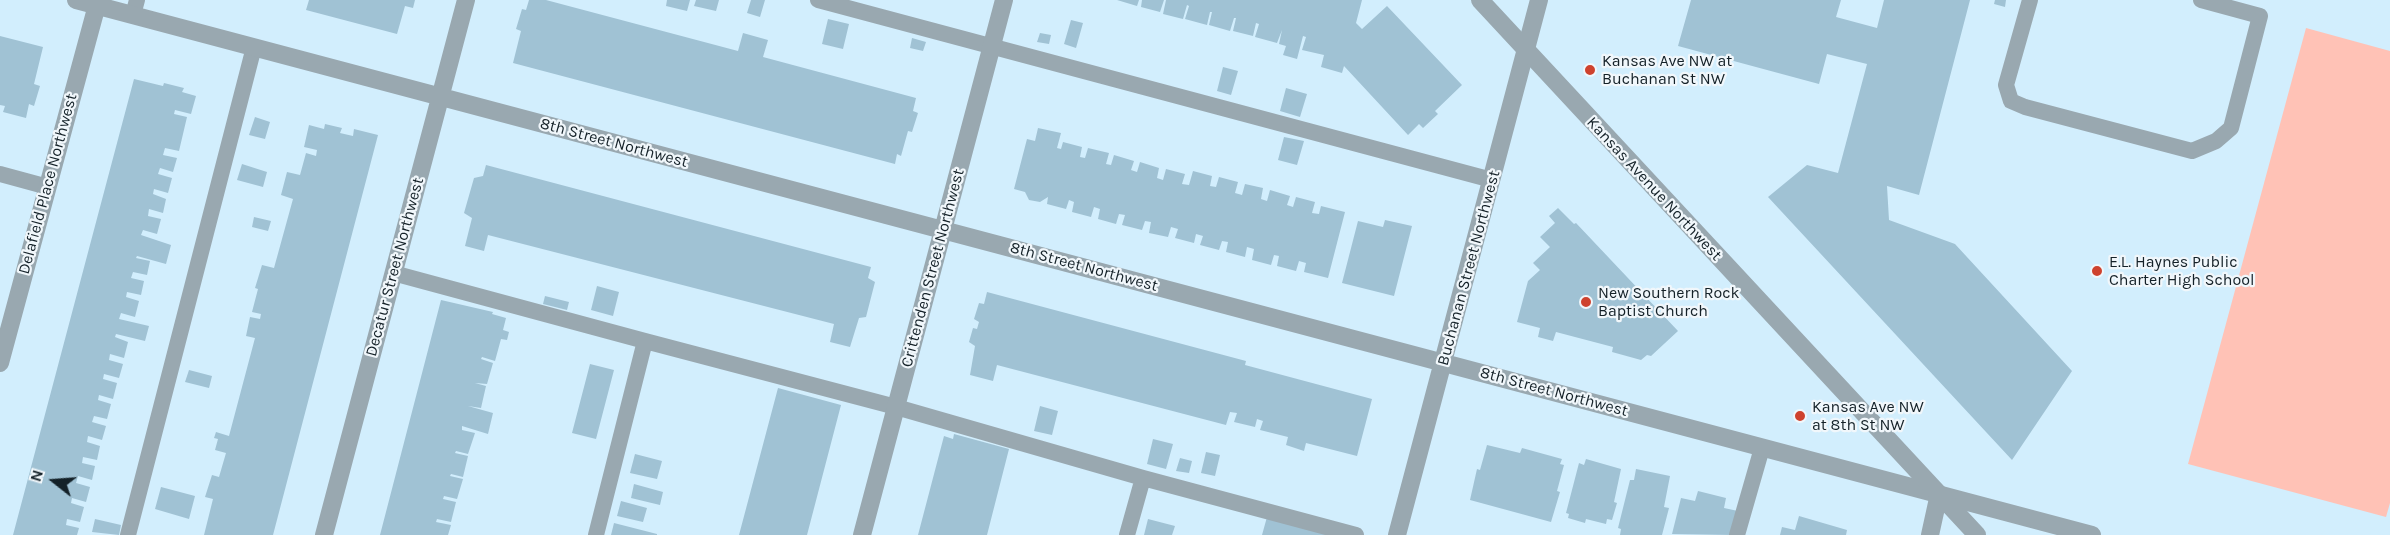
<!DOCTYPE html>
<style>
body{margin:0}
#map{position:relative;width:2390px;height:535px;overflow:hidden;background:#d2eefd;font-family:Karla,sans-serif}
canvas{display:block}
.north{position:absolute;left:24px;top:451px;width:60px;height:60px;-webkit-text-stroke:4px #f1f7fb;paint-order:stroke;rotate:287deg;font-size:16px;font-weight:700;line-height:24px;text-align:center;color:#142128}
.north::after{content:'';display:block;margin:auto;width:21px;height:27px;background:#142128;clip-path:polygon(50% 0,100% 100%,50% 72%,0 100%)}
</style>
<div id="map">
<canvas width="2390" height="535"></canvas>
<div class="north">N</div>
</div>
<script>
const ctx = document.querySelector('canvas').getContext('2d');
ctx.lineJoin = 'round';
function fillPath(path, color) { ctx.fillStyle = color; ctx.fill(path, 'evenodd'); }
const shape = rows => new Path2D(rows.map(r => 'M' + r).join(''));
function strokePath(path, color, width, dash) { ctx.strokeStyle = color; ctx.lineWidth = width; ctx.lineCap = dash ? 'butt' : 'round'; ctx.setLineDash(dash || []); ctx.stroke(path); }
function write(font, color, halo, rows, align = 'center') {
  ctx.font = font + ' Karla,sans-serif'; ctx.lineWidth = 4.5; ctx.setLineDash([]); ctx.textBaseline = 'middle'; ctx.strokeStyle = halo; ctx.fillStyle = color; for (const [text, x, y, turn = 0] of rows) {
    ctx.save(); ctx.translate(x, y); ctx.rotate((+turn || 0) * Math.PI / 180); ctx.textAlign = isNaN(turn) ? turn : align; if (halo) ctx.strokeText(text, 0, 0); ctx.fillText(text, 0, 0); ctx.restore();
  }
}
fillPath(shape([
 [2306,28,2390,51,2390,503,2386,517,2188,464]
]), '#ffc2b6');
fillPath(shape([
 [309,0,415,0,413,8,405,6,397,34,306,10],
 [529,0,546,0,738,51,743,33,768,40,763,57,916,98,913,111,918,113,912,132,908,131,901,156,897,154,895,164,513,63,521,31,516,29,522,9,526,10],
 [667,0,690,0,687,11,666,6],
 [696,0,719,0,716,11,694,6],
 [751,0,765,0,760,17,747,13],
 [1117,0,1139,0,1137,6],
 [1142,0,1164,0,1160,12,1141,7],
 [1166,0,1362,0,1356,23,1362,29,1387,6,1462,85,1435,111,1438,114,1423,128,1419,124,1408,135,1344,66,1342,73,1321,67,1324,55,1302,50,1306,37,1303,36,1297,59,1283,55,1286,46,1279,44,1282,30,1277,43,1255,37,1259,24,1256,23,1253,36,1233,31,1236,18,1234,18,1230,31,1209,25,1212,12,1210,12,1207,25,1185,19,1189,6,1187,5,1183,19,1163,14],
 [1691,0,1841,0,1836,17,1877,28,1884,0,1970,0,1919,195,1887,186,1889,220,1955,244,2072,371,2012,460,1768,197,1807,165,1838,173,1867,64,1827,54,1819,84,1678,46],
 [1995,0,2006,0,2005,7,1994,4],
 [828,19,849,24,843,49,822,44],
 [1071,20,1083,23,1076,48,1064,44],
 [1040,33,1051,35,1049,44,1037,42],
 [0,36,43,47,34,84,40,86,34,106,29,104,26,118,3,112,5,106,0,105],
 [912,38,926,42,923,51,910,48],
 [1223,67,1238,71,1231,95,1217,91],
 [134,79,163,86,164,83,184,88,182,92,196,96,191,114,175,110,174,114,187,117,179,151,165,148,163,155,177,158,173,172,160,168,158,174,172,178,168,193,154,189,153,194,166,199,163,213,149,209,148,216,161,219,157,234,143,230,141,235,171,245,166,264,137,256,136,258,150,261,147,275,133,272,131,278,144,281,141,295,127,292,126,297,139,301,135,317,121,313,119,319,149,326,145,341,116,334,115,337,128,342,124,358,110,354,109,360,123,364,119,378,104,374,103,379,117,383,113,399,99,395,98,400,111,404,107,419,94,416,92,422,106,426,102,440,88,436,87,442,100,446,97,460,83,457,82,463,95,466,92,480,78,476,76,483,90,487,86,502,72,498,71,503,84,507,80,522,67,519,66,525,79,528,77,535,13,535],
 [1286,88,1307,94,1300,117,1280,111],
 [255,117,270,122,265,139,249,135],
 [325,124,342,128,340,133,353,136,354,129,378,135,273,535,204,535,213,499,205,497,212,475,219,477,226,453,215,450,218,439,214,438,216,432,229,436,255,338,246,336,250,317,260,319,261,314,252,312,258,289,255,288,262,265,274,268,293,199,281,195,287,172,300,175,306,153,316,156,317,150,304,147,309,125,324,129],
 [1038,128,1061,133,1057,148,1061,149,1063,142,1082,147,1080,157,1085,158,1088,148,1109,153,1106,164,1111,165,1114,155,1134,161,1131,170,1137,172,1140,162,1159,168,1157,178,1163,180,1166,169,1185,174,1182,184,1189,185,1193,171,1212,176,1210,186,1216,187,1219,177,1238,182,1235,193,1242,195,1245,184,1263,188,1261,199,1267,201,1270,190,1290,196,1287,205,1293,207,1296,197,1315,202,1312,213,1319,214,1321,206,1345,212,1328,278,1304,272,1306,263,1299,261,1296,271,1277,266,1279,256,1274,255,1271,265,1252,260,1254,249,1247,247,1245,257,1226,252,1228,242,1222,241,1219,250,1200,245,1203,236,1196,234,1194,243,1175,238,1178,229,1171,227,1168,237,1149,233,1151,222,1145,221,1142,230,1122,225,1125,215,1119,214,1116,224,1098,219,1100,209,1094,207,1091,217,1072,212,1074,202,1069,200,1066,209,1047,204,1048,197,1040,202,1029,200,1025,192,1014,189,1027,139,1035,141],
 [1284,137,1304,141,1297,165,1278,160],
 [242,164,267,172,263,187,237,180],
 [486,165,871,267,868,278,875,282,866,317,859,318,850,347,830,342,834,324,488,235,484,251,465,246,472,218,464,213,474,178,483,176],
 [1558,208,1574,224,1576,223,1678,331,1651,356,1647,355,1641,360,1612,352,1613,347,1556,332,1553,341,1538,337,1540,328,1517,322,1528,281,1540,270,1533,263,1550,247,1540,237,1555,223,1549,216],
 [254,217,271,221,268,231,252,227],
 [1385,220,1412,226,1394,296,1342,283,1358,221,1383,227],
 [597,286,619,292,613,316,591,310],
 [987,292,1246,361,1245,365,1372,399,1357,456,1306,443,1304,451,1286,445,1288,437,1260,430,1263,421,1257,419,1255,427,1234,422,1237,413,1230,412,1226,425,997,365,993,381,970,375,975,346,969,342,973,328,977,329,979,322,974,319,979,303,984,304],
 [545,296,569,302,567,310,543,304],
 [441,300,493,312,492,314,506,318,503,330,509,332,507,340,501,339,495,361,482,357,481,359,493,363,487,384,475,383,486,386,481,408,468,406,493,413,488,434,462,426,462,430,475,433,468,454,456,451,455,453,468,456,463,477,451,474,450,476,463,479,457,499,444,496,443,499,456,502,451,522,437,519,436,522,451,525,448,535,380,535],
 [590,364,614,370,596,439,572,433],
 [189,370,212,376,209,388,185,382],
 [778,388,841,405,807,535,739,535],
 [1040,406,1058,411,1052,435,1034,431],
 [954,434,1009,449,987,535,918,535,944,436,953,439],
 [1153,439,1173,444,1166,469,1147,464],
 [1487,445,1520,453,1522,448,1562,459,1560,464,1564,465,1557,491,1560,492,1551,522,1470,500,1477,469,1480,470],
 [1206,452,1220,455,1215,476,1201,473],
 [635,454,662,461,657,479,630,473],
 [1180,458,1192,461,1189,473,1176,471],
 [1586,459,1621,469,1614,502,1617,503,1612,520,1607,519,1606,524,1586,519,1585,523,1568,518,1569,514,1566,513,1579,463,1584,465],
 [1636,469,1670,476,1664,507,1669,508,1662,535,1620,535,1621,529,1618,528,1630,480,1634,480],
 [634,484,663,492,660,505,631,498],
 [161,487,195,496,189,519,155,509],
 [1698,491,1726,498,1724,508,1738,511,1732,535,1672,534,1681,498,1695,501],
 [621,501,647,508,643,522,617,516],
 [1799,516,1847,530,1846,535,1780,535,1782,527,1795,530],
 [1267,517,1329,535,1262,535],
 [95,519,121,525,119,535,92,532],
 [1148,519,1175,526,1172,535,1144,535],
 [614,523,657,534,657,535,611,535]
]), '#a0c2d4');
strokePath(shape([
 [818,0,1492,180],
 [2030,0,2006,85,2011,101,2025,107,2192,151,2216,141,2231,128,2260,16,2201,0],
 [133,15,137,0],
 [0,174,48,187],
 [393,273,645,341,896,407,1143,478,1356,535],
 [128,535,254,47],
 [596,535,645,341],
 [1127,535,1143,478],
 [1737,535,1762,448]
]), '#99a8b0', 16);
strokePath(shape([
 [76,0,2092,535],
 [0,363,97,5],
 [324,535,466,0],
 [862,535,1004,0],
 [1397,535,1539,0]
]), '#99a8b0', 18);
strokePath(shape([
 [1480,0,1977,535],
 [1930,535,1939,494]
]), '#99a8b0', 18);
for (const [x, y, r, color] of [
 [1590,70,6,"#ce422e"],
 [2097,271,6,"#ce422e"],
 [1586,302,6,"#ce422e"],
 [1800,416,6,"#ce422e"]
]) { const dot = new Path2D(); dot.arc(x, y, r, 0, 2 * Math.PI); ctx.fillStyle = color; ctx.fill(dot); strokePath(dot, '#f1f7fb', 2); }
write('16px', '#142128', '#f1f7fb', [
 ["Kansas Ave NW at",1602,61],
 ["Buchanan St NW",1602,79],
 ["E.L. Haynes Public",2109,262],
 ["Charter High School",2109,280],
 ["New Southern Rock",1598,293],
 ["Baptist Church",1598,311],
 ["Kansas Ave NW",1812,407],
 ["at 8th St NW",1812,425]
], 'left');
write('16px', '#142128', '#f1f7fb', [
 ["8th Street Northwest",614,143,15],
 ["Delafield Place Northwest",48,184,-75],
 ["Kansas Avenue Northwest",1654,189,47],
 ["Decatur Street Northwest",395,267,-75],
 ["8th Street Northwest",1084,267,15],
 ["Crittenden Street Northwest",933,268,-75],
 ["Buchanan Street Northwest",1469,268,-75],
 ["8th Street Northwest",1554,392,15]
]);
</script>
